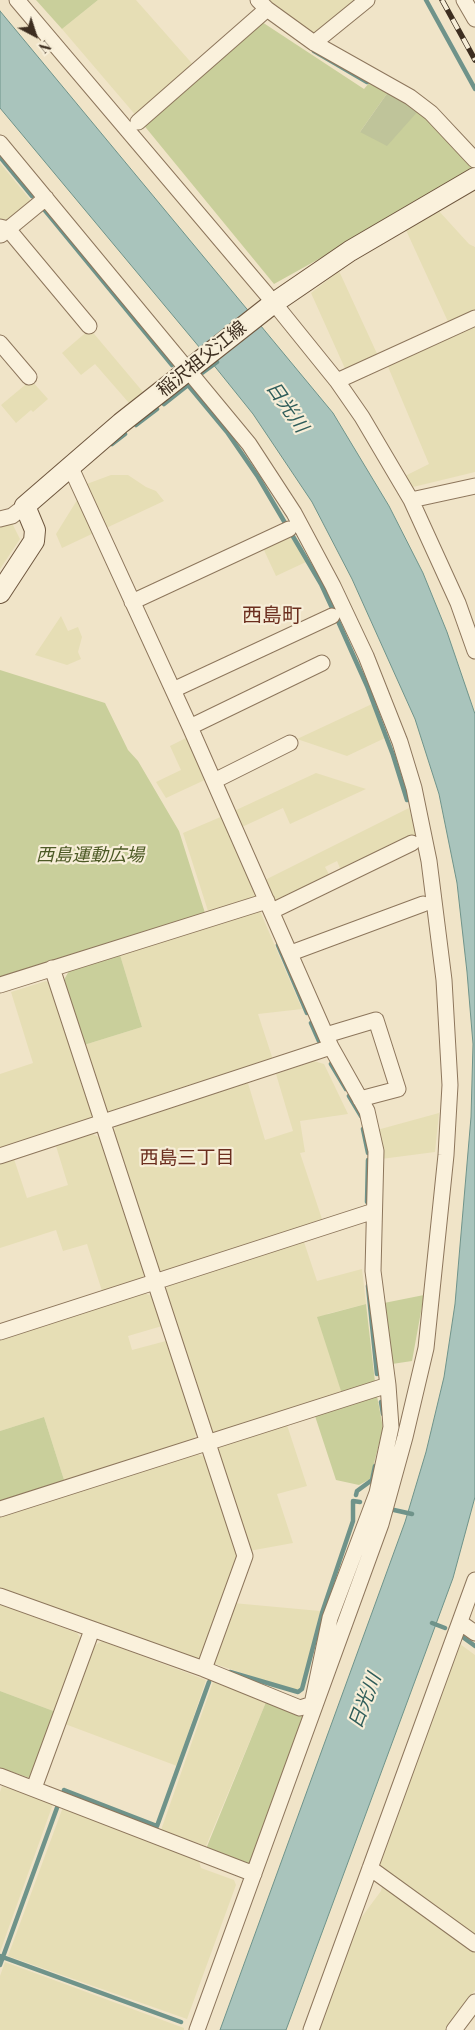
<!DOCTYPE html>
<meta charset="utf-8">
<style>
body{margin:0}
#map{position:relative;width:475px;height:2030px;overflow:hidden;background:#f0e4c8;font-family:"Playfair Display",serif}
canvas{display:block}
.north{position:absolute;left:10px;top:10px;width:50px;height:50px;-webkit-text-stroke:4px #f7eed8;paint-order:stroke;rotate:140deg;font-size:14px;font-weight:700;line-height:20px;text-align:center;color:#3d2e20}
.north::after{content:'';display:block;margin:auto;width:18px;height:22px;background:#3d2e20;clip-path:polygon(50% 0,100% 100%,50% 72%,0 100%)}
</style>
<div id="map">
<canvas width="475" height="2030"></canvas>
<div class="north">N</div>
</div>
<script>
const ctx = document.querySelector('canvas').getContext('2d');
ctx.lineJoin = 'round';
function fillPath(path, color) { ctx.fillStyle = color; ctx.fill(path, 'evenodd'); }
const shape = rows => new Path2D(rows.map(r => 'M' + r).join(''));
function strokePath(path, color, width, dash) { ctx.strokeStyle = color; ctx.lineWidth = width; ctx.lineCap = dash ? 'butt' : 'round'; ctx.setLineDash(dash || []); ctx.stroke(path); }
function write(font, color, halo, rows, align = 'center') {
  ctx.font = font + ' "Playfair Display","Noto Sans JP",serif'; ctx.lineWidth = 4.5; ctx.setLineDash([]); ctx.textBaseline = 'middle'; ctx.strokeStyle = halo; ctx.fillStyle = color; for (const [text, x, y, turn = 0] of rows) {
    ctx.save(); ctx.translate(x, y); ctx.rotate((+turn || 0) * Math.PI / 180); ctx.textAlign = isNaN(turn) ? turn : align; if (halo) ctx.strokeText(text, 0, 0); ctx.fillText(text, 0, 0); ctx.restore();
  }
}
fillPath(shape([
 [98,0,136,0,196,68,138,118,62,29],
 [265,0,362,0,313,37],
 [0,163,33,203,6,224,0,222],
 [438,210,469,244,475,247,475,314,450,326,405,228],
 [339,271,379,358,347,373,311,293],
 [475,322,475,472,409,488,403,477,429,464,386,362],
 [90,329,143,392,129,403,95,364,81,375,62,353],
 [31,380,48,399,33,412,31,410,16,423,1,405],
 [111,475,128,475,146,487,156,491,164,501,104,529,84,485],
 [79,497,96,532,62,548,56,534],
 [12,523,20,539,0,569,0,526],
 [291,535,306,562,276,576,263,548],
 [61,616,68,631,78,627,82,637,78,652,81,659,67,665,35,655],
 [372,704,385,738,347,756,297,739],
 [190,736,209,778,166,798,156,782,181,770,170,746],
 [316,773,366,789,290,824,283,808,242,827,234,811],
 [409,808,417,836,342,873,337,861,325,867,331,878,277,905,265,880],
 [223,816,260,895,208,911,183,833],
 [260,911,302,1009,258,1014,274,1063,113,1115,105,1110,84,1045,142,1027,120,955],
 [46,981,53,986,94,1114,89,1122,0,1151,0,1074,33,1063,11,992],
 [314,1061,324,1064,348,1114,300,1121,305,1152,300,1153,323,1222,164,1272,156,1268,113,1133,116,1125,248,1083,265,1140,293,1131,276,1074],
 [439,1113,435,1152,381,1159,377,1130],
 [93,1134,102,1139,145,1273,141,1281,103,1294,87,1244,63,1251,56,1230,0,1248,0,1164,14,1159,27,1198,68,1185,56,1146],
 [304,1242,317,1281,362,1269,366,1304,327,1314,342,1394,217,1434,208,1430,164,1293,168,1284],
 [144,1293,152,1296,162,1326,128,1336,132,1350,166,1341,197,1433,192,1442,65,1483,44,1417,0,1431,0,1339],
 [287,1425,307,1486,277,1494,293,1543,249,1551,216,1453,220,1446],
 [197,1454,206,1457,239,1558,202,1656,191,1661,0,1591,0,1517],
 [233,1603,320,1611,301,1689,297,1691,212,1663],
 [0,1604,77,1633,83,1642,56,1712,0,1691],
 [102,1641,206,1680,177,1766,65,1724,94,1646],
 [460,1644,475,1655,475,1941,376,1869],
 [213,1682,266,1702,206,1846,161,1830],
 [2,1786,53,1804,0,1952,0,1792],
 [63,1807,198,1858,201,1868,234,1880,236,1885,187,2019,8,1956],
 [383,1881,475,1947,475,1990,446,2030,318,2030,358,1922,381,1891],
 [5,1962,184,2028,184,2030,0,2030,0,1976]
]), '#e6deb5');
fillPath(shape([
 [36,0,98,0,62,29],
 [262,22,364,89,370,82,388,92,360,132,419,110,472,163,471,174,274,284,142,123],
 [0,670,105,703,128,750,138,761,179,831,205,913,0,977],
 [120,955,142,1027,84,1045,64,984,65,978,69,971],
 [424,1295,412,1361,392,1364,384,1303],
 [366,1304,375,1382,342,1394,317,1317],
 [377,1396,383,1428,370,1479,359,1485,336,1480,315,1416],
 [44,1417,65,1483,0,1504,0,1431],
 [0,1691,56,1712,30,1778,0,1768],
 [266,1702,303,1715,306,1725,257,1859,249,1864,206,1849]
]), '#c9cf9b');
fillPath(shape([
 [388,92,419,110,387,146,360,132]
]), '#bfc49a');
const water = shape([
 [0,11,333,413,389,506,423,573,447,632,475,714,475,1497,453,1578,286,2030,220,2030,405,1522,426,1452,444,1377,455,1304,471,1117,473,1044,467,972,457,883,439,794,415,719,352,579,312,502,253,414,200,348,0,108,0,11]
]);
fillPath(water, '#a9c4bc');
strokePath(water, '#6f938a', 1);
strokePath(shape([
 [426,0,475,89],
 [314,51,367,82],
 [0,157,32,196],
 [43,208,172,365],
 [202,373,217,362],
 [164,404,188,385,227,432,258,477,321,584,333,610,367,686,393,755,407,800],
 [136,425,157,409],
 [112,444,125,434],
 [278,945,307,1013],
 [311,1023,319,1041],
 [331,1064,346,1089],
 [349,1096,361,1116],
 [363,1129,368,1153],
 [367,1202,368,1160],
 [368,1286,377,1374],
 [381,1402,383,1414],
 [356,1495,357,1491,372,1480,375,1466],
 [394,1510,412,1514],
 [432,1623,445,1628],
 [464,1638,475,1646],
 [230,1672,298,1692,302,1689,322,1613,353,1521,353,1501,360,1502],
 [63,1794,64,1790,157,1826,209,1682],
 [0,1956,181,2022],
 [0,1965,58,1805]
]), '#6f938a', 4.5);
const street = shape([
 [17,0,274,303,337,381,362,417,411,500,458,603,475,651],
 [258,0,267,9,314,43,410,97,431,113,475,160],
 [464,0,475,19],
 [314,43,367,0],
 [138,122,267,9],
 [0,143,249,444,294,513,333,586,366,656,400,742,414,788,429,861,444,980,450,1085,446,1155,426,1348,405,1437,381,1524,197,2030],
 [0,227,8,229,89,326],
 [1,235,46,198],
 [0,343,29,377],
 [337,381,475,318],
 [411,500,475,486],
 [0,519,12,516,25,506],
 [132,602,289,529],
 [173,690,332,616],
 [190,727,322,663],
 [214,781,290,743],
 [272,911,412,843],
 [291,953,423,904],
 [52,968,245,1556,204,1669],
 [0,985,267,901],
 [326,1035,376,1020,398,1089,360,1099],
 [0,1156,331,1047],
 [0,1332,374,1211],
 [0,1509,388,1385],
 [0,1596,204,1669,300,1708,312,1704,330,1618,377,1493,391,1427,388,1385,373,1271,376,1151,367,1111,331,1047,190,727,71,468],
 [461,1623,475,1633],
 [0,1776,254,1874],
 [34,1788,92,1630],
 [370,1868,475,1944],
 [311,2030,475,1580],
 [454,2030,475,2002]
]);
const secondary = shape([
 [0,593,34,541,35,530,25,506,121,423,271,305,350,251,475,178]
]);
strokePath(street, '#8d765c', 17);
strokePath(secondary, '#6f573f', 22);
strokePath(street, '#faf1dc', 15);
strokePath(secondary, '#faf1dc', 20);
const rail = shape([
 [442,0,475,60]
]);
strokePath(rail, '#3d2e20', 5.5);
strokePath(rail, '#f7eed8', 4, [11]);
write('18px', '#3d2e20', '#f7eed8', [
 ["稲沢祖父江線",202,359,-39]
]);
write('italic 18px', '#4d5a26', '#f7eed8', [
 ["西島運動広場",90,855]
]);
write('italic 19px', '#2f5d5a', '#f7eed8', [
 ["日光川",287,407,55],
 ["日光川",365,1701,-69]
]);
write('19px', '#6b2e1e', '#f7eed8', [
 ["西島三丁目",187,1158]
]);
write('20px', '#6b2e1e', '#f7eed8', [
 ["西島町",272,616]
]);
</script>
